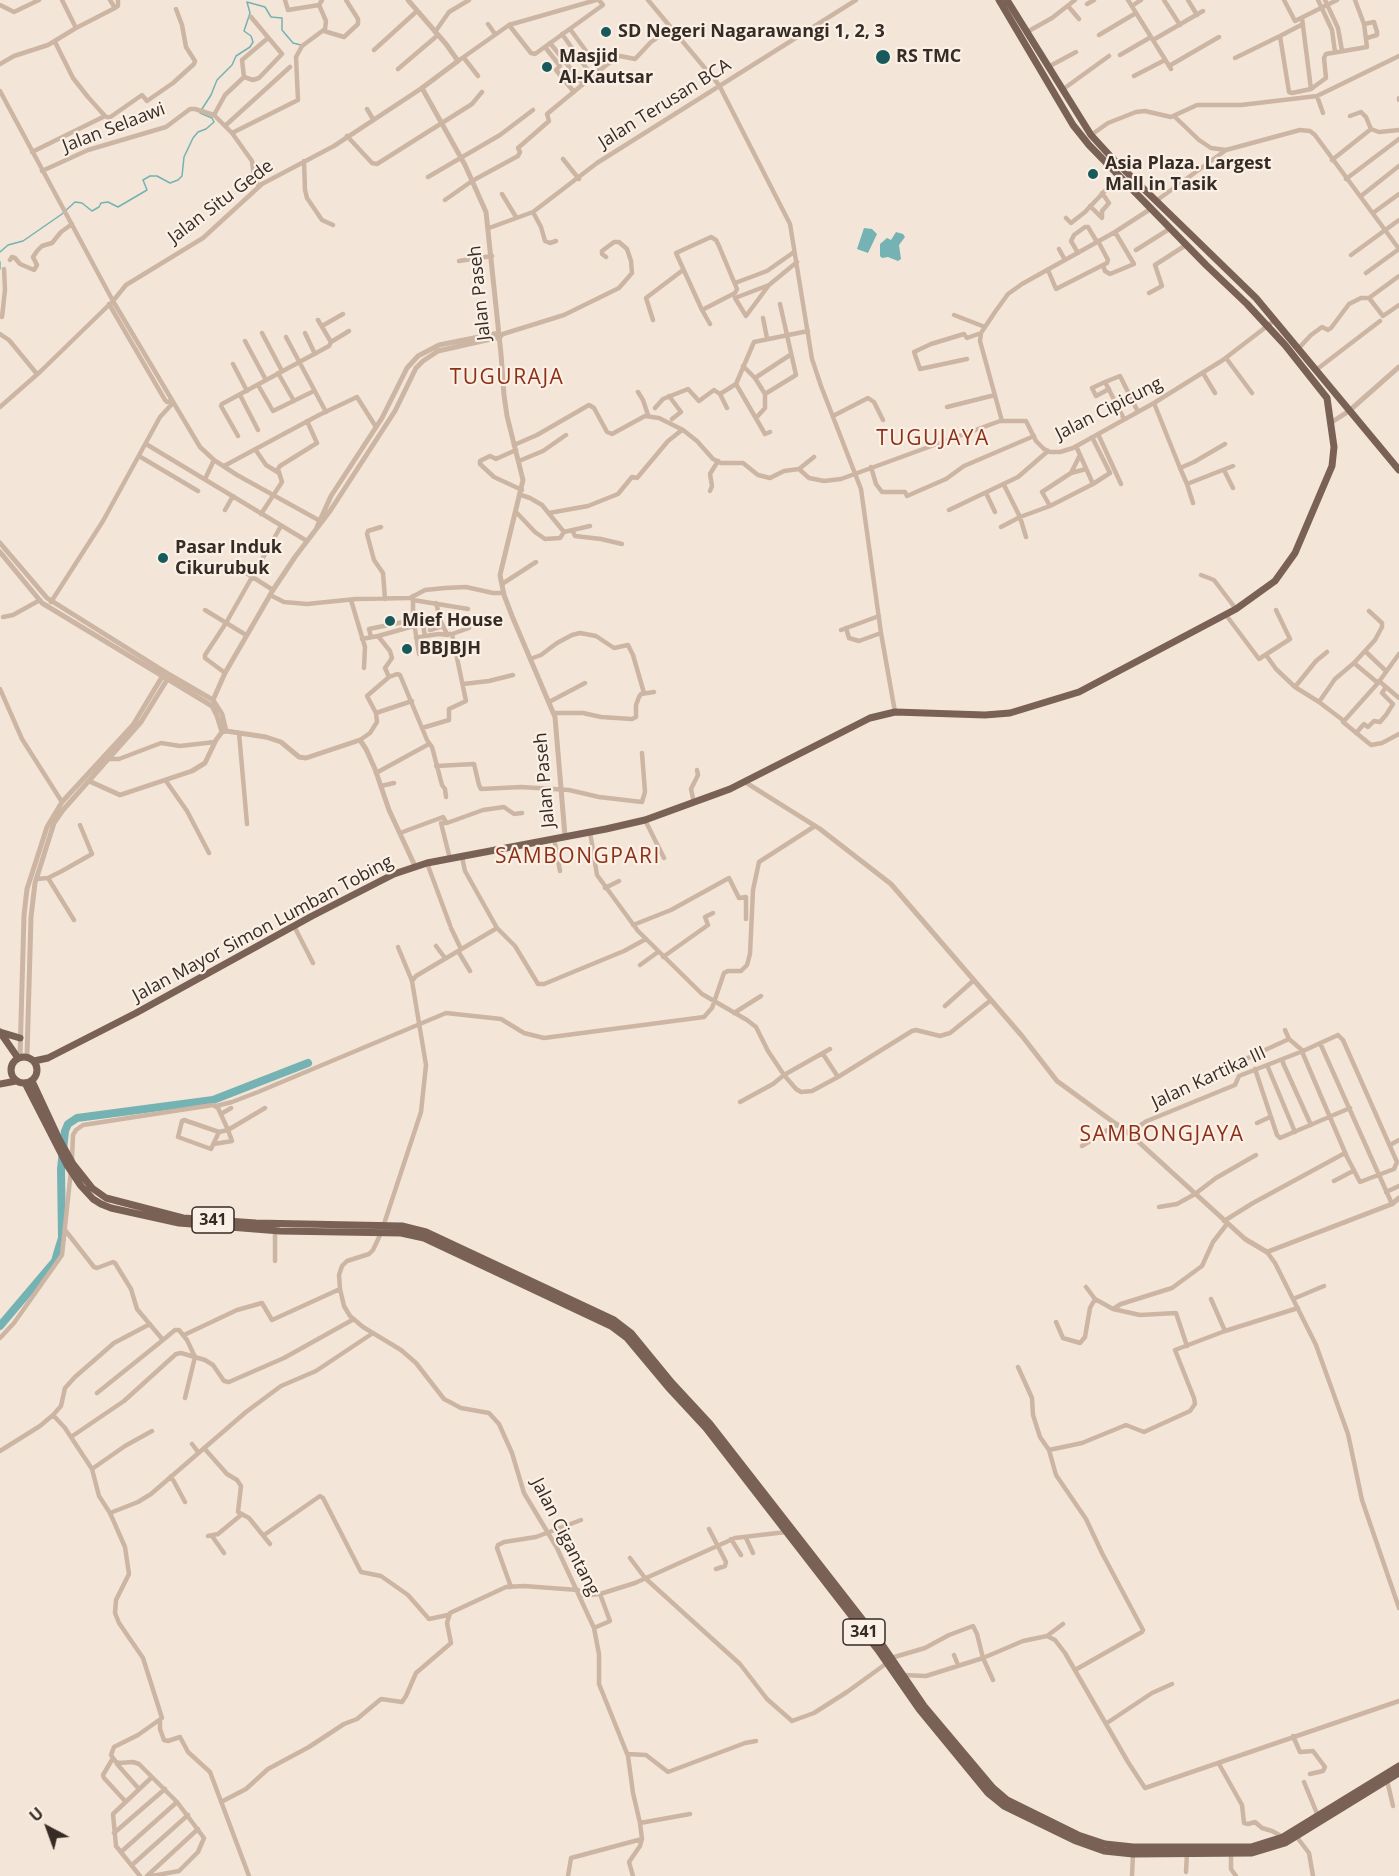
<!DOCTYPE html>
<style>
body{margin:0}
#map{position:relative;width:1399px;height:1876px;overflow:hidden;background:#f3e6d8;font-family:"Open Sans",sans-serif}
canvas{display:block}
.north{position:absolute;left:18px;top:1798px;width:60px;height:60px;-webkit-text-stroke:4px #fbf0e5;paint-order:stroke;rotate:319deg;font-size:16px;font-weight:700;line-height:24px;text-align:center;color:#372b26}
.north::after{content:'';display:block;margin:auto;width:21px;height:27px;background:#372b26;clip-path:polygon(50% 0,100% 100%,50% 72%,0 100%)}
</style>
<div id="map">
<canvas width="1399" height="1876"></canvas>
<div class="north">U</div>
</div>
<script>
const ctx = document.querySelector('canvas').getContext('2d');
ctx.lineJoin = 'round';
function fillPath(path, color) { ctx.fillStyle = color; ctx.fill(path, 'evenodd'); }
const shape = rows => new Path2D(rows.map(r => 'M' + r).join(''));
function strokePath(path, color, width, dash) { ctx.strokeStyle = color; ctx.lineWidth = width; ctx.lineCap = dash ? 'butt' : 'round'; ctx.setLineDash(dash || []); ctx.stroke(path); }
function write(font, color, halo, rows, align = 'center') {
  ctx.font = font + ' "Open Sans",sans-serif'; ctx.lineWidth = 4.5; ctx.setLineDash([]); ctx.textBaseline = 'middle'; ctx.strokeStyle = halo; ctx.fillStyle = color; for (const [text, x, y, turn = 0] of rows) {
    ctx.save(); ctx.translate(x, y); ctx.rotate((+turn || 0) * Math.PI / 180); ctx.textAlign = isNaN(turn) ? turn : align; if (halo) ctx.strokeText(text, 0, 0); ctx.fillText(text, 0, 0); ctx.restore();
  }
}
fillPath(shape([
 [864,228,872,229,877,234,868,253,857,249],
 [896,232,903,234,905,237,899,245,901,259,898,261,888,257,882,258,880,256,880,244,887,238,891,240]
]), '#75b2b3');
strokePath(shape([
 [202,109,211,95,217,80,232,65,236,56,250,47,253,42,251,36,244,31,250,13,247,2,265,7,271,17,282,18,282,30,293,43,301,45],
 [0,252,8,245,23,241,62,214,75,202,82,203,92,211,99,207,101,203,108,202,118,207,147,190,143,180,150,176,157,176,170,183,178,180,182,176,184,157,193,138,198,132,206,129,214,122,212,118,200,113],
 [0,262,0,269]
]), '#75b2b3', 1.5);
strokePath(shape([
 [0,1326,55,1261,57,1254,62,1238,61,1169,65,1131,68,1124,77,1118,213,1100,308,1063]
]), '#75b2b3', 8);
strokePath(shape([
 [110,0,115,8],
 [285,0,288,10,319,5],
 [648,0,719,85,790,224,812,359,821,386,861,489,881,633,895,712],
 [1128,0,1171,69],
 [1164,0,1180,25],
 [1188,0,1197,15],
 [1284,0,1295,21,1337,0],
 [1318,0,1332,30,1335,52],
 [1325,0,1338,28,1342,51],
 [1087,4,1094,0],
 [0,5,14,12,39,0],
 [1068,6,1079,19],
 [1132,6,1141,0],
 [1302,18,1311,89],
 [488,24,495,34],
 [1364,24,1374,22,1377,32,1377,35,1367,38],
 [509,25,531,53,535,54,603,5,599,0],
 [76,28,115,8,118,6,118,0],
 [570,29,600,70],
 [324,31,344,37,358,24,358,19,346,0],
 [435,32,449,12,469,0],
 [1027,32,1052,18,1075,0],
 [562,34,592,76],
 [1099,35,1136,13],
 [1280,36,1303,24],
 [1153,40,1203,11],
 [55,42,73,78,88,97,105,116,109,118,142,95,147,101,173,83,194,64,195,61,186,47,182,25,176,9],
 [550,43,583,84],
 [545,47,560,66,556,70,574,92],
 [374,50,417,11],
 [1120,55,1151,37],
 [464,58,478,76],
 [1235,58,1280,36,1289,92,1292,93,1311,89,1326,78,1324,58,1326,54,1367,47,1364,24,1355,0],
 [458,61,509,25,596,0],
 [0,64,14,56,48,45,76,28,62,0],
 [1169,66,1219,37],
 [1048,67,1076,52],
 [398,69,438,35],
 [1134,76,1165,60],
 [244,77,253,80,259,78,282,54,251,17],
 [1062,90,1109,56],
 [0,91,113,301,200,447,214,460,237,475,322,522],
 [1317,96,1323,113],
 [1399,98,1399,100],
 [367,109,373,119],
 [214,115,225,95,244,77,242,60,268,38],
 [1175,117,1199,140,1211,148,1226,150,1300,130,1310,131,1315,135,1399,249],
 [226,125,290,67],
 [1371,129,1379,132,1399,130],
 [232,133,298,100,296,57,302,46,325,29,326,21,319,5,322,0],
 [1091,135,1108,123,1136,112,1145,111,1171,117,1197,105,1241,105,1317,96,1399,56],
 [347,136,372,163,377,164,472,104,482,92],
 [32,152,105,116],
 [563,159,579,179],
 [1332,160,1371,129,1366,117,1361,112,1350,116],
 [304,161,305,190,307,198,322,220,333,225],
 [42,171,88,150,166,127,190,109,195,109,214,115,232,133,252,161,254,177,259,187],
 [428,177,500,135,533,110],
 [1346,179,1399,139],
 [502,194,516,217],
 [1361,196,1399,166],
 [445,200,472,181,518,156,520,152,518,148,549,121,547,114,605,66,620,56,635,59,651,42,672,28],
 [1156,201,1226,150],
 [1090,206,1102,218,1102,211,1109,203,1102,193],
 [533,212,541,227,545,241,550,243,556,241],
 [1373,213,1399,194],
 [1066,218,1071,223,1085,212,1119,176],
 [489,228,533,212,597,163,856,0],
 [1059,249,1065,260],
 [1136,250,1171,228],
 [1078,253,1071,241,1074,235,1085,227,1088,227,1097,242],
 [1351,255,1399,220],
 [10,260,12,257,15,258,20,264,34,270,37,265,33,257,37,251,42,246,52,243,61,232,72,224],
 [459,261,492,256],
 [1103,265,1105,271,1110,274,1134,264,1115,232],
 [1048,270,1056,289,1107,263,1108,260,1098,241],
 [1366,273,1399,249],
 [735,283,767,271,794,252],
 [769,285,746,316,735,298,769,285,797,262],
 [1149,293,1162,286,1155,265,1186,245],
 [1369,298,1383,316,1399,305],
 [109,304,165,400,167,402,171,401],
 [702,310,676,253,711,237,716,240,719,246,737,289,735,293,702,310,710,324],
 [954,315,985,327],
 [2,317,5,290,4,269],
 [763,318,767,338],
 [318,320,331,342],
 [653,320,646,298,683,270],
 [322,326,343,314],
 [262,333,282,371],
 [305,333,315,354],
 [0,334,9,340,37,374],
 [286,337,326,412],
 [500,337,503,334,564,315,619,288,632,273,631,261,627,249,619,242,614,242,602,251,602,254,606,257],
 [245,341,266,380],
 [1298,349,1311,335,1322,327,1328,330,1331,328,1349,304,1361,298,1369,298,1399,276],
 [1226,358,1252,393],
 [967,359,920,369,914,352,931,344,964,334,967,338,981,333],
 [233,364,247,391],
 [743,366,755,378,765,394,796,375,780,304],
 [1316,370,1380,321],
 [278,373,294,401],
 [1203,373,1215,393],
 [755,378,790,355],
 [1105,382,1092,388,1096,396,1109,389],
 [736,384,765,434,770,432],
 [258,385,273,411,314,391],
 [638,392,643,400,648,415],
 [240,395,258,430],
 [669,396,681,412,672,419],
 [1154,403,1180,468,1194,462,1225,444],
 [0,407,41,371,113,301,126,285,203,238,262,184,334,146,422,88],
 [947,407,995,395],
 [655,408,663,399,688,389,699,401,714,390,720,394],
 [727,408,720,394,736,384,754,342,808,331],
 [833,416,868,398,874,402,883,420],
 [756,418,765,408,765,394],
 [1124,419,1105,382,1120,376,1138,412],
 [1002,421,980,341,981,333,995,312,1008,294,1022,284,1115,232,1152,208],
 [1098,434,1121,484],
 [238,436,221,406,222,404,329,346,331,342,349,331],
 [1092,437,1110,473,1093,484],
 [146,444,307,541],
 [514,445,537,435,589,405,594,408,607,432,612,434,645,416,659,418,683,430,697,441,713,459,721,463,743,463,758,475,770,478,784,471,799,469,809,478,824,481,841,479,1000,421,1026,421,1036,441,1044,449,1050,452,1060,452,1073,448,1154,403,1223,360,1275,320],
 [1076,446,1093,484,1050,506,1042,492,1071,473,1080,455],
 [255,449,266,465,279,473],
 [516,450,496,459,490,456,480,461,480,464,494,477,522,490],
 [139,456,198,491],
 [519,461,543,451,566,435],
 [224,466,319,415,357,397,376,427],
 [871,467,876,484,882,492,905,492,907,496,946,479,964,466,1034,436],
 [1180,468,1187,484,1233,466],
 [799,469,814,457],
 [1224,470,1233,488],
 [1071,473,1086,469],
 [205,479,214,460],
 [1187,484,1193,503],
 [1004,485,1020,517,1050,506],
 [710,491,712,486,710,474,718,461],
 [986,493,995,512],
 [521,495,530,498,542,505,564,532,590,526],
 [225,510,233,496],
 [949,510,1018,477,1048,451],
 [516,512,535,532,545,539,560,538,564,532],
 [549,513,588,506,618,494,632,477,637,478,668,441,682,430],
 [261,514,282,482,278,469,280,466,317,443,307,421],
 [381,527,368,531,367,534,374,560,383,573,385,599],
 [1001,527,1020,517,1026,537],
 [572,530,575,536,601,539,622,544],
 [232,564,273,590],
 [1201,575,1214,580,1236,609],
 [502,584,536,562],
 [270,595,284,602,307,604,356,599,410,598,425,590,445,588,466,587,493,593,504,593],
 [413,596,413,616,419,654],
 [351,600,365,647,364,668],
 [413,600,468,609],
 [51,602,103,521,160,417,173,403],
 [436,603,441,622,447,634,452,634,469,628],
 [205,610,246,635],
 [1369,611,1382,623,1382,627,1375,640,1354,663,1335,679,1319,702,1344,721,1378,683,1399,654],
 [1226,615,1259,659,1290,639,1276,610],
 [3,617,13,615,40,600],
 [846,628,849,638,859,641,881,633],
 [430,630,443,626],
 [841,630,879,616],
 [378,636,414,626],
 [425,636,439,634,448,635],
 [371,637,369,629,413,620],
 [416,638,425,636,422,620],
 [362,639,378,636,390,651,392,658,385,668,389,677],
 [1365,651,1386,671],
 [1266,655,1276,669,1295,687,1319,702],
 [530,659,541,655,557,643,572,635,580,633,596,636,614,648,628,645,633,655,644,693],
 [1354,663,1378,683],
 [225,673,205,658,205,655,226,623,281,526],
 [1379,681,1399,698],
 [463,684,489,681,513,675],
 [1295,687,1316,661,1327,652],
 [0,689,22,739,62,802],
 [549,702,585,683],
 [376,713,412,701],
 [554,713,583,713,601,717,632,719,636,717,636,705,639,697,641,694,654,692],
 [1343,722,1371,745,1382,743,1399,734],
 [422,728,449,720,449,709,466,701,452,634],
 [239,733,247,824],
 [1356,733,1364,724,1368,727,1374,721,1380,722,1386,715,1393,704,1382,693,1386,687],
 [360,740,370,733,377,722,376,713,367,696,389,677,397,674,400,675,427,740,432,747,442,785,445,789,446,797],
 [109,759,119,759,161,743,180,746,215,742],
 [436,766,474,764,479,785,481,789,521,787,569,790,599,797,642,802,645,792,642,753],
 [376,773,429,744],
 [166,781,187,811,209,853],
 [381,786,394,783],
 [694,803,691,789,698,775,697,770],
 [645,820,664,858],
 [590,832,597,875,638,931,702,994,747,1020,756,1027,768,1051,784,1075,796,1089,801,1092,812,1091,838,1077,912,1031,916,1030,940,1036,950,1033,991,1000],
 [400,833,443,817,446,822],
 [554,838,560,871],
 [462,857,465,871,497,928,515,946,538,984,544,984,624,951,646,939],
 [450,859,441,823,447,823,483,810,504,807,514,814,522,813],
 [427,863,450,925],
 [48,878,74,920],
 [36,879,48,878,62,871,92,854,80,825],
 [605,888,619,881],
 [633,925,671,910,729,878,739,898,746,897,746,919],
 [294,926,313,963],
 [451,928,461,949],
 [436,946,445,958],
 [398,947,412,981],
 [458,951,470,971],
 [663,957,708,925,705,917,713,913],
 [640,965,658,952],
 [945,1006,974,980],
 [734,1013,761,996],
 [1338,1035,1343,1040,1397,1162,1394,1169,1360,1182,1347,1157,1303,1054,1303,1051,1338,1035],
 [1320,1043,1392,1204],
 [823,1054,838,1077],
 [1283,1060,1283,1063,1311,1125],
 [1239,1062,1289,1039],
 [1267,1065,1295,1132],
 [1255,1069,1277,1135,1280,1138,1350,1108],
 [740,1102,773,1084,784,1075,830,1049],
 [216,1106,232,1102,258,1092,446,1013,501,1019,524,1033,544,1038,704,1017,712,1008,724,973,728,971,741,971,747,965,750,954,753,890,759,862,815,826],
 [221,1114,231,1108],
 [1257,1123,1270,1117],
 [1128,1133,1147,1121,1235,1085,1239,1076,1303,1051,1289,1039,1285,1030],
 [214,1144,232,1141,228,1130,219,1132,211,1149,178,1137,182,1121,184,1120,219,1132],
 [1390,1145,1399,1140],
 [1082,1146,1117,1124],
 [72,1159,73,1135,76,1130,83,1125,213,1105,218,1108,228,1130,265,1108],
 [1334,1181,1353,1171],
 [1386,1192,1399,1186],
 [1159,1207,1177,1204,1195,1194,1216,1178,1256,1155],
 [1224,1221,1253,1203,1345,1153],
 [383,1227,421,1112,426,1065,412,981,416,976,497,928],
 [65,1230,94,1267,97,1268,113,1262,115,1263,131,1289,137,1309,163,1340,97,1393],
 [275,1231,275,1261],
 [381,1233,373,1250,369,1254,347,1261,342,1266,339,1275,340,1289,344,1306,350,1316,363,1327,401,1350,416,1363,444,1399,461,1408,489,1413,499,1424,512,1453,524,1493,557,1548,594,1628,599,1654,599,1684,628,1756,633,1793,640,1823,642,1839,640,1846,629,1862,633,1876],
 [1267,1252,1275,1263,1316,1345,1348,1434,1362,1500,1399,1608],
 [1086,1287,1095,1299,1113,1309,1121,1304,1172,1288,1202,1266,1213,1242,1227,1224],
 [1211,1299,1225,1331],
 [1293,1299,1324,1286],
 [1113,1309,1140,1315,1176,1313,1187,1346],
 [1056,1322,1063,1338,1080,1343,1085,1337,1090,1308,1095,1299],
 [184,1335,237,1310,262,1303,272,1320,340,1289],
 [0,1338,14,1323,62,1255,71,1170],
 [163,1340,175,1330,179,1330,187,1340,195,1357,185,1398],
 [1018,1367,1032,1398,1033,1415,1040,1437,1049,1450,1056,1475,1086,1519,1102,1553,1143,1630,1142,1632,1075,1670],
 [53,1415,61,1406,65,1388,75,1377,114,1343,150,1324],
 [71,1437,124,1401,176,1354,181,1353,205,1360,213,1365,224,1381,229,1382,284,1358,354,1319],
 [192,1444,198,1452],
 [204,1448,227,1474,237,1480,241,1486,238,1512,249,1518,270,1544],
 [1049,1450,1082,1443,1126,1425,1144,1432,1190,1411,1195,1404,1194,1398,1175,1350,1225,1331,1298,1308],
 [0,1451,40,1426,53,1415,65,1428,92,1469,99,1496,110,1513,125,1547,129,1574,116,1600,115,1613,119,1623,143,1658,162,1718,138,1735,114,1747,111,1755,116,1762,119,1763,133,1762,139,1764,177,1802,204,1838,198,1852,179,1871,152,1876],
 [92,1469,125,1446,152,1431],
 [171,1476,185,1502],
 [110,1513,138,1502,151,1494,246,1412,281,1386,316,1371,373,1333],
 [709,1529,726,1562,725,1566,716,1569],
 [264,1535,320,1496,323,1498,361,1572,381,1576,408,1595,429,1619,448,1615],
 [208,1536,218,1534,241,1515],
 [212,1536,224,1553],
 [746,1538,753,1553],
 [731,1539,741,1555],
 [630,1558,645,1578,740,1664,767,1699,792,1721,814,1713,847,1692,887,1663],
 [511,1587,497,1548,498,1545,504,1542,536,1537,581,1520],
 [581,1596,600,1594,635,1583,735,1538,786,1532],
 [594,1628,610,1621,600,1594],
 [1047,1636,1063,1624],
 [954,1655,958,1665],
 [891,1658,925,1648,949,1635,973,1626,977,1634,983,1658,1023,1641,1047,1636,1055,1640,1065,1653,1128,1762,1145,1788,1399,1701],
 [903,1675,926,1676,983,1658,993,1680],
 [160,1721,160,1729,164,1740,168,1741,180,1737,188,1752,210,1772,249,1876],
 [1107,1723,1152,1693,1172,1684],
 [1293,1736,1300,1752,1313,1751,1325,1767,1323,1771,1310,1774],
 [627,1754,646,1755,668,1772,745,1743,756,1741],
 [113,1758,103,1775,104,1778,125,1801],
 [117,1764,139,1789],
 [1219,1764,1242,1805,1244,1823,1248,1824,1255,1822,1262,1828,1272,1831,1283,1837],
 [1387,1780,1393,1806],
 [1304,1782,1318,1816],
 [221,1802,246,1789,268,1769,309,1747,344,1724,357,1719,381,1699,402,1702,406,1696,416,1673,451,1643,447,1623,450,1613,506,1587,524,1586,578,1590],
 [640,1823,690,1814],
 [114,1833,165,1789],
 [1296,1836,1309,1853,1313,1876],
 [121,1852,177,1802],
 [1231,1853,1231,1869,1236,1876],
 [132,1865,188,1815],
 [1186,1872,1187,1853],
 [140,1876,116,1846,113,1814,152,1777],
 [147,1876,198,1829],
 [568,1876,571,1858,642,1839],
 [1132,1876,1133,1854]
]), '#cdb5a3', 4.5);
strokePath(shape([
 [408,0,446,44,458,61,422,88,465,165,486,212,501,354,504,395,507,416,523,480,500,575,504,595,512,616,555,717,565,836],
 [1332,422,1349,411,1399,367],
 [317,527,331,496,382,418,407,368,418,356,439,345,499,333],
 [0,543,47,598,170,675,213,700,222,714,226,731],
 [0,552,42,603,212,706,217,716,222,732],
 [213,700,225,673,273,590,295,557,330,511,395,411,416,368,423,361,438,351,500,337],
 [89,781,120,795,192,771,205,763,216,740,222,732,226,731,266,737,281,742,299,757,306,758,360,740,366,749,375,769,389,810,415,866],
 [745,782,820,829,891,884,1022,1036,1057,1081,1131,1135,1245,1239,1267,1252,1392,1204,1399,1198],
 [27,1056,31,917,35,883,54,823,63,810,141,722,170,675],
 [20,1057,24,915,27,889,47,827,62,802,133,725,165,672]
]), '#cdb5a3', 5);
strokePath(shape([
 [1007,0,1091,135,1113,159,1256,298,1399,470],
 [0,1032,18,1058],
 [0,1032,20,1038],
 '11 1070a13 13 0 1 1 26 0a13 13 0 1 1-26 0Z',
 [34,1061,48,1058,136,1013,312,916,394,874,427,863,606,829,645,820,730,789,870,718,895,712,985,715,1010,713,1079,692,1236,609,1275,581,1295,553,1332,466,1334,447,1327,398,1285,345,1247,304,1206,265,1089,145,1073,125,999,0],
 [32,1081,59,1139,73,1164,92,1188,106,1198,183,1218,256,1223,402,1226,426,1232,614,1320,631,1333,672,1383,710,1424,883,1646,924,1706,993,1788,1007,1800,1078,1835,1105,1844,1133,1847,1251,1847,1283,1837,1399,1766],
 [25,1083,67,1165,81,1186,93,1199,101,1204,111,1208,179,1223,280,1231,401,1233,424,1238,611,1326,627,1338,668,1387,706,1428,878,1650,919,1709,988,1793,1004,1806,1076,1841,1104,1851,1133,1854,1252,1853,1285,1843,1399,1773],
 [0,1084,16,1081]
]), '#7a6155', 7);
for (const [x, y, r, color] of [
 [606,32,6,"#185a5c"],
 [883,57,8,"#185a5c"],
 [547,67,6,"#185a5c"],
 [1093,174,6,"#185a5c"],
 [163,558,6,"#185a5c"],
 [390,621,6,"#185a5c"],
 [407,649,6,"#185a5c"]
]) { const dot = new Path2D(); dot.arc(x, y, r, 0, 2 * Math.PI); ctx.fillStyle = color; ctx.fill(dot); strokePath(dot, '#fbf0e5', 2); }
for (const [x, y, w] of [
 [213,1220,42],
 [864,1632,42]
]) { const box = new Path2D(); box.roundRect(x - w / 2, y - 13, w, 26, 4.5); ctx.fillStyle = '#fbf0e5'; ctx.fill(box); strokePath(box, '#372b26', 1.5); }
write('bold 16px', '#372b26', null, [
 ["341",213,1220],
 ["341",864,1632]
]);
write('bold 18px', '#372b26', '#fbf0e5', [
 ["SD Negeri Nagarawangi 1, 2, 3",618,32],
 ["Masjid",559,57],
 ["Al-Kautsar",559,78],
 ["RS TMC",896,57],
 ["Asia Plaza. Largest",1105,164],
 ["Mall in Tasik",1105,185],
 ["Pasar Induk",175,548],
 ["Cikurubuk",175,569],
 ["Mief House",402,621],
 ["BBJBJH",419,649]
], 'left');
write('18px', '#372b26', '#fbf0e5', [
 ["Jalan Terusan BCA",665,104,-32],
 ["Jalan Selaawi",114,128,-21],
 ["Jalan Situ Gede",221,202,-37],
 ["Jalan Paseh",480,293,-96],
 ["Jalan Cipicung",1109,409,-27],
 ["Jalan Paseh",545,780,-95],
 ["Jalan Mayor Simon Lumban Tobing",263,929,-28],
 ["Jalan Kartika III",1209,1078,-25],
 ["Jalan Cigantang",565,1537,63]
]);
ctx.letterSpacing = '1.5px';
write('21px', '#8d3018', '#fbf0e5', [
 ["TUGURAJA",507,378],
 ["TUGUJAYA",933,439],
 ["SAMBONGPARI",578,857],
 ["SAMBONGJAYA",1162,1135]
]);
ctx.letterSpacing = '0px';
</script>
